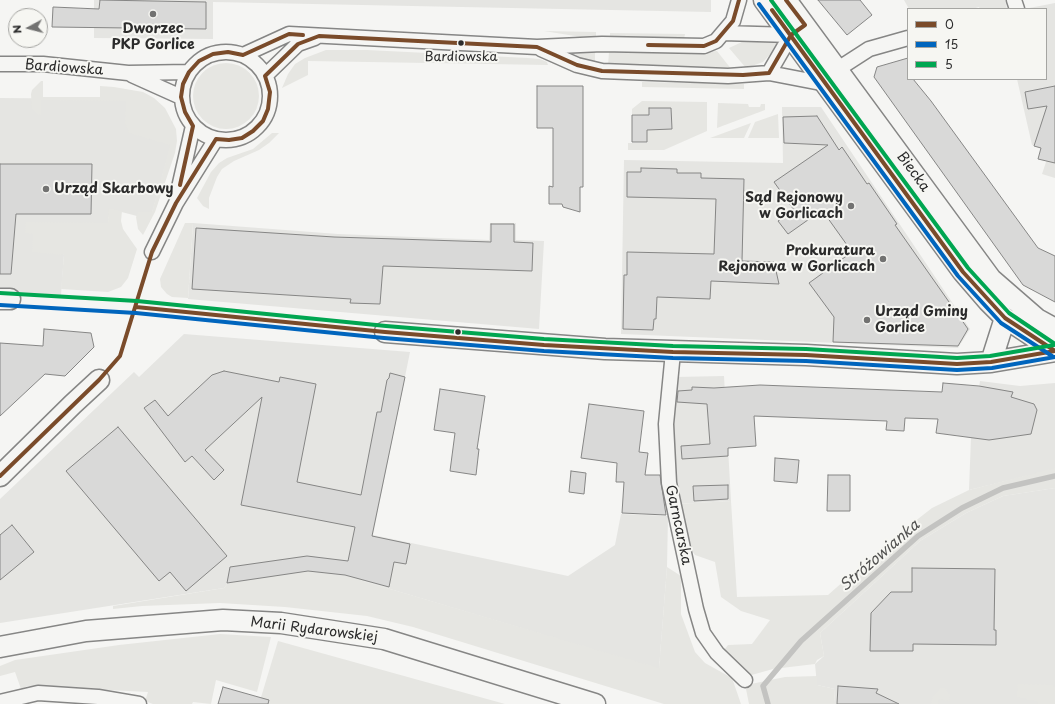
<!DOCTYPE html>
<meta charset="utf-8">
<style>
body{margin:0}
#map{position:relative;width:1055px;height:704px;overflow:hidden;background:#f5f5f3;font-family:"Playpen Sans",sans-serif}
canvas{display:block}
.legend{position:absolute;left:907px;top:8px;width:140px;height:72px;box-sizing:border-box;background:#f6f6f2;border:1px solid #a5a5a2;margin:0;padding:5px 7px;list-style:none;font-size:12px;color:#2b2b2b}
.legend li{display:flex;align-items:center;gap:8px;height:20px}
.legend b{width:20px;border:1px solid #a5a5a2}
.north{position:absolute;left:8px;top:8px;width:40px;height:40px;box-sizing:border-box;background:#f6f6f2;border:1px solid #a5a5a2;border-radius:50%;rotate:263deg;font-size:11px;font-weight:700;line-height:16px;text-align:center;color:#2b2b2b}
.north::after{content:'';display:block;margin:auto;width:14px;height:18px;background:#727271;clip-path:polygon(50% 0,100% 100%,50% 72%,0 100%)}
</style>
<div id="map">
<canvas width="1055" height="704"></canvas>
<ul class="legend">
<li><b style="height:5px;background:#7a4b2a"></b>0</li>
<li><b style="height:5px;background:#0065bd"></b>15</li>
<li><b style="height:5px;background:#00a651"></b>5</li>
</ul>
<div class="north">N</div>
</div>
<script>
const ctx = document.querySelector('canvas').getContext('2d');
ctx.lineJoin = 'round';
function fillPath(path, color) { ctx.fillStyle = color; ctx.fill(path, 'evenodd'); }
const shape = rows => new Path2D(rows.map(r => 'M' + r).join(''));
function strokePath(path, color, width, dash) { ctx.strokeStyle = color; ctx.lineWidth = width; ctx.lineCap = dash ? 'butt' : 'round'; ctx.setLineDash(dash || []); ctx.stroke(path); }
function write(font, color, halo, rows, align = 'center') {
  ctx.font = font + ' "Playpen Sans",sans-serif'; ctx.lineWidth = 4; ctx.setLineDash([]); ctx.textBaseline = 'middle'; ctx.strokeStyle = halo; ctx.fillStyle = color; for (const [text, x, y, turn = 0] of rows) {
    ctx.save(); ctx.translate(x, y); ctx.rotate((+turn || 0) * Math.PI / 180); ctx.textAlign = isNaN(turn) ? turn : align; if (halo) ctx.strokeText(text, 0, 0); ctx.fillText(text, 0, 0); ctx.restore();
  }
}
fillPath(shape([
 [94,0,711,0,711,12,213,2,213,39,94,38],
 [904,0,1005,0,1007,9,980,9,979,7,972,9,909,9],
 [1055,3,1055,178,1042,174,1050,150,1032,145,1017,79,1046,79,1046,9,1024,9],
 [0,98,127,99,171,144,152,213,137,216,110,209,108,223,33,234,64,255,61,295,0,291],
 [782,107,821,107,970,329,958,348,621,334,624,160,783,163],
 [193,223,338,234,489,240,490,223,516,223,516,240,544,241,539,329,188,299],
 [184,334,410,352,373,535,568,576,615,545,621,514,668,516,667,567,659,669,363,581,363,579,228,583,224,588,0,623,0,499,134,372,139,377],
 [724,376,731,501,677,504,671,423,675,377],
 [980,381,1020,386,1055,383,1055,469,969,490,971,437],
 [1055,488,1055,704,834,704,835,689,817,685,815,664,824,656,820,633,920,541,966,513,1003,496]
]), '#e5e5e2');
fillPath(shape([
 [544,31,596,32,596,37,581,37],
 [610,33,685,34,684,39,610,38],
 [756,39,775,40,778,46,763,62,746,68,729,48,744,41],
 [326,50,367,50,528,58,540,59,547,62,548,65,308,61,308,75,282,88,288,74,295,64,305,58],
 [566,51,595,52,595,63,586,61],
 [717,51,732,70,608,66,609,52,698,53],
 '193 96a33 33 0 1 1 66 0a33 33 0 1 1-66 0Z',
 [41,81,43,81,43,97,100,97,100,86,114,87,143,92,154,98,165,108,176,129,177,141,175,153,155,212,143,235,138,229,136,217,139,211,152,212,170,145,129,133,125,123,126,101,41,100,41,115,37,114,32,109,31,94,32,90],
 [642,82,744,84,744,89,642,87],
 [642,101,707,102,707,131,664,150,628,150,628,143,647,143,647,115,632,114,632,109],
 [718,103,748,104,749,107,760,107,761,104,765,104,765,110,717,128],
 [778,114,779,138,748,138,755,122],
 [751,123,744,138,710,138],
 [272,133,279,133,269,143,259,150,234,161,222,169,217,177,209,198,209,209,203,206,197,198,211,172,219,163,227,158,253,149],
 [109,208,122,211,121,221,123,229,137,249,128,278,121,287,108,292,61,289,64,255,32,252,33,234,25,233,26,222,108,223],
 [185,223,193,223,188,298,172,297,167,294,161,287,160,279],
 [1055,468,1055,488,1003,496,966,513,920,541,820,633,824,656,817,660,815,664,773,669,748,676,721,654,728,645,752,644,770,620,741,611,721,597,715,562,695,555,686,542,677,504,731,501,737,597,828,595,887,543,932,508,969,490],
 [667,567,681,576,681,614,695,652,705,663,732,678,741,704,664,704,413,627,367,616,285,607,220,603,142,606,113,609,113,606,224,588,228,583,308,571,364,579,363,581,659,668],
 [220,634,271,637,257,692,216,680,211,704,193,702,192,704,153,704,145,701,148,692,28,686,21,689,15,672,0,676,0,666,15,660,119,645],
 [278,641,505,704,259,704],
 [817,676,817,685,835,689,834,704,749,704,746,689,751,684,785,677],
 [1018,684,1052,685,1055,687,1055,704,1038,704,1037,701,1016,697],
 [945,687,950,695,949,701,939,699,938,704,931,704,933,696,940,689]
]), '#e6e6e2');
strokePath(shape([
 [768,704,763,686,801,641,918,536,962,508,1003,488,1055,476]
]), '#c3c3c1', 5.5);
const building = shape([
 [100,0,206,2,206,29,52,27,53,7,99,9,100,0],
 [818,0,860,0,872,15,847,35,818,0],
 [908,58,908,79,913,79,931,101,1038,248,1055,256,1055,302,1023,285,874,77,877,67,908,58],
 [537,86,583,86,583,187,580,187,580,212,563,207,562,204,549,204,549,186,553,187,553,128,537,128,537,86],
 [1055,86,1055,163,1038,159,1041,148,1034,146,1047,106,1028,109,1025,92,1055,86],
 [649,108,671,108,672,129,647,130,647,142,632,142,632,115,649,115,649,108],
 [817,116,839,150,842,147,867,184,869,183,897,224,895,225,968,329,958,346,833,342,834,317,809,283,852,252,822,210,788,234,778,221,794,210,774,182,828,145,784,143,783,117,817,116],
 [0,164,92,164,91,214,16,214,11,274,0,274,0,164],
 [641,168,677,169,677,173,701,173,701,178,744,179,742,261,774,262,779,284,711,281,710,299,657,297,656,319,654,319,653,330,623,329,624,275,627,275,627,252,714,254,716,199,627,197,627,172,641,172,641,168],
 [491,224,514,224,514,242,533,243,532,271,383,266,380,304,350,303,351,299,192,289,196,228,334,237,491,242,491,224],
 [44,329,91,333,94,347,65,376,45,374,0,416,0,343,43,346,44,329],
 [224,371,279,382,280,377,316,384,297,482,361,495,377,412,381,412,387,380,389,378,390,373,405,377,372,536,410,544,406,564,394,562,389,587,345,575,308,571,227,583,230,567,307,556,348,561,355,527,241,505,262,397,205,450,224,470,214,480,192,456,185,462,144,408,155,400,168,416,212,375,224,371],
 [943,383,979,386,1013,392,1011,397,1034,404,1037,410,1031,434,989,440,936,433,938,419,905,418,904,431,886,430,887,421,754,416,756,446,728,448,728,456,682,459,681,446,710,444,707,404,677,402,678,391,692,390,692,387,714,388,760,385,942,392,943,383],
 [440,389,485,396,477,449,479,449,476,475,450,471,455,433,434,430,440,389],
 [589,404,644,411,639,452,648,453,645,475,660,475,666,515,622,513,624,482,616,482,617,463,581,458,589,404],
 [118,427,227,556,186,591,170,572,159,581,66,471,118,427],
 [775,458,799,460,797,483,774,481,775,458],
 [571,471,586,473,584,494,569,492,571,471],
 [828,475,850,475,850,511,827,511,828,475],
 [728,485,728,499,694,501,693,486,728,485],
 [12,525,34,552,0,580,0,535,12,525],
 [912,568,995,569,994,630,996,630,996,645,913,644,913,651,870,651,871,613,891,592,912,592,912,568],
 [838,686,878,689,876,693,899,704,837,704,838,686],
 [223,687,269,700,268,704,218,704,223,687]
]);
fillPath(building, '#d9d9d8');
strokePath(building, '#868685', 1);
const street = shape([
 [1014,0,1017,9],
 [723,33,791,35],
 [541,49,577,65,602,71,728,76,769,73,826,84],
 '182 96a44 44 0 1 1 88 0a44 44 0 1 1-88 0Z',
 [243,55,289,34,537,47,602,44,704,46,716,41,733,21,739,0],
 [0,64,43,64,128,73,189,72],
 [838,69,869,49,908,38],
 [769,73,791,35,797,31],
 [132,75,181,97],
 [265,76,298,44,315,38],
 [178,192,193,126],
 [152,252,176,203,216,139],
 [673,352,666,424,669,483,696,609,703,633,717,653,745,680],
 [0,702,38,693,98,697,139,704]
]);
const secondary = shape([
 [764,0,963,272,988,301,1005,318,1055,351],
 [786,0,991,279,1037,319,1055,329],
 [0,299,10,299],
 [385,332,605,349,806,355,957,364,991,362,1055,351],
 [991,362,1005,318],
 [0,476,73,404,99,380],
 [0,647,86,631,223,620,281,623,384,639,595,704]
]);
strokePath(street, '#868685', 17);
strokePath(secondary, '#868685', 23);
strokePath(street, '#f5f5f3', 14);
strokePath(secondary, '#f5f5f3', 20);
strokePath(shape([
 [772,10,963,272,1005,318,1055,351],
 [648,45,704,46,716,41,733,21,739,0],
 [180,185,193,126,185,112,181,97,183,84,189,72,199,61,213,54,228,52,243,55,289,34,303,35],
 [136,307,385,332,544,345,673,352,806,355,957,364,991,362,1055,351],
 [0,476,99,380,120,356,152,252,176,203,216,139,229,140,242,138,253,131,263,121,268,109,270,92,265,76,298,44,319,36,537,47,577,65,602,71,743,75,769,73,791,35,805,25,786,0]
]), '#7a4b2a', 4);
strokePath(shape([
 [759,4,958,276,1001,323,1052,356],
 [0,305,136,313,384,338,544,351,673,358,806,361,957,370,992,368,1055,357]
]), '#0065bd', 4);
strokePath(shape([
 [771,0,968,268,1009,313,1055,344],
 [0,293,137,301,386,326,544,339,673,346,806,349,957,358,990,356,1054,345]
]), '#00a651', 4);
for (const [x, y, r, color] of [
 [153,14,4,"#727271"],
 [461,43,3.5,"#2b2b2b"],
 [46,189,4,"#727271"],
 [851,206,4,"#727271"],
 [883,259,4,"#727271"],
 [867,320,4,"#727271"],
 [458,332,3.5,"#2b2b2b"]
]) { const dot = new Path2D(); dot.arc(x, y, r, 0, 2 * Math.PI); ctx.fillStyle = color; ctx.fill(dot); strokePath(dot, '#f6f6f2', 1.5); }
write('13px', '#2b2b2b', '#f6f6f2', [
 ["Bardiowska",461,57]
]);
write('bold 14px', '#2b2b2b', '#f6f6f2', [
 ["Dworzec",153,29,"center"],
 ["PKP Gorlice",153,45,"center"],
 ["Urząd Skarbowy",54,189],
 ["Sąd Rejonowy",843,198,"right"],
 ["w Gorlicach",843,214,"right"],
 ["Prokuratura",875,251,"right"],
 ["Rejonowa w Gorlicach",875,267,"right"],
 ["Urząd Gminy",875,312],
 ["Gorlice",875,328]
], 'left');
write('14px', '#2b2b2b', '#f6f6f2', [
 ["Bardiowska",64,68,4],
 ["Biecka",913,172,54],
 ["Garncarska",678,525,78],
 ["Marii Rydarowskiej",314,630,7]
]);
write('italic 15px', '#525251', '#f6f6f2', [
 ["Stróżowianka",880,556,-41]
]);
</script>
